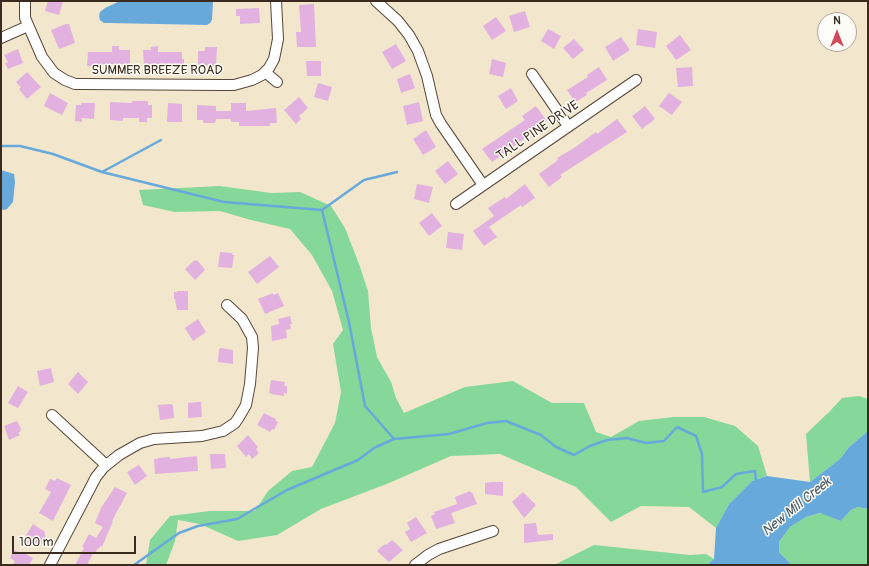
<!DOCTYPE html>
<style>
body{margin:0}
#map{position:relative;width:869px;height:566px;overflow:hidden;background:#f2e7cd;font-family:Pangolin,sans-serif}
canvas{display:block}
.frame{position:absolute;inset:0;border:2px solid #3b2a1e;pointer-events:none}
.north{position:absolute;left:817px;top:12px;width:40px;height:40px;box-sizing:border-box;background:#fdfcf7;border:1px solid #afa8a0;border-radius:50%;rotate:0deg;font-size:11px;font-weight:700;line-height:16px;text-align:center;color:#3b2a1e}
.north::after{content:'';display:block;margin:auto;width:14px;height:18px;background:#d1495b;clip-path:polygon(50% 0,100% 100%,50% 72%,0 100%)}
.scale{position:absolute;left:12px;top:536px;width:124px;height:18px;box-sizing:border-box;border:2px solid #3b2a1e;border-top:0;padding-left:5px;font-size:12px;line-height:14px;white-space:nowrap;color:#3b2a1e;-webkit-text-stroke:3px #fdfcf7;paint-order:stroke}
</style>
<div id="map">
<canvas width="869" height="566"></canvas>
<div class="frame"></div>
<div class="north">N</div>
<div class="scale">100 m</div>
</div>
<script>
const ctx = document.querySelector('canvas').getContext('2d');
ctx.lineJoin = 'round';
function fillPath(path, color) { ctx.fillStyle = color; ctx.fill(path, 'evenodd'); }
const shape = rows => new Path2D(rows.map(r => 'M' + r).join(''));
function strokePath(path, color, width, dash) { ctx.strokeStyle = color; ctx.lineWidth = width; ctx.lineCap = dash ? 'butt' : 'round'; ctx.setLineDash(dash || []); ctx.stroke(path); }
function write(font, color, halo, rows, align = 'center') {
  ctx.font = font + ' Pangolin,sans-serif'; ctx.lineWidth = 3; ctx.setLineDash([]); ctx.textBaseline = 'middle'; ctx.strokeStyle = halo; ctx.fillStyle = color; for (const [text, x, y, turn = 0] of rows) {
    ctx.save(); ctx.translate(x, y); ctx.rotate((+turn || 0) * Math.PI / 180); ctx.textAlign = isNaN(turn) ? turn : align; if (halo) ctx.strokeText(text, 0, 0); ctx.fillText(text, 0, 0); ctx.restore();
  }
}
fillPath(shape([
 [220,186,271,193,300,192,331,206,345,228,359,264,368,291,371,328,377,357,391,382,396,398,404,413,465,387,513,381,552,403,584,403,596,432,611,437,639,421,673,417,704,417,735,426,758,446,767,476,752,481,729,504,716,528,689,507,641,506,611,522,576,487,500,454,451,456,389,483,321,509,277,535,238,541,200,524,178,520,175,541,166,565,146,565,150,540,170,516,210,511,255,511,268,491,292,471,312,467,335,423,341,392,333,344,343,330,332,291,312,255,290,229,251,220,220,211,175,212,143,205,139,190],
 [859,396,868,399,868,431,849,447,840,459,810,482,806,434,830,411,842,398],
 [858,507,868,509,868,565,792,565,779,552,779,542,790,527,806,517,821,513,841,521,851,510],
 [594,545,690,555,706,554,714,559,707,565,554,565]
]), '#85d899');
fillPath(shape([
 [120,1,213,1,212,20,210,23,207,25,109,23,104,23,100,20,99,16,100,12,105,8],
 [1,170,14,174,15,182,13,202,7,209,4,210,1,209],
 [868,431,868,509,858,507,851,510,841,521,820,513,806,517,790,527,779,542,779,552,792,565,707,565,714,559,716,528,729,504,752,481,767,476,810,482,840,459,849,447]
]), '#67a9db');
strokePath(shape([
 [1,146,20,146,53,154,102,172,224,202,322,210,364,180,397,172],
 [102,172,161,140],
 [322,210,349,322,365,406,394,439,449,434,487,423,506,421,541,435,556,447,574,455,590,446,607,440,627,438,646,443,664,441,677,427,696,436,702,454,703,492,722,487,736,474,755,471,756,481],
 [134,565,179,533,198,526,237,519,287,490,358,460,374,448,394,439]
]), '#67a9db', 2.5);
fillPath(shape([
 [48,1,63,1,59,15,45,11],
 [314,4,316,47,297,47,296,32,301,32,299,5],
 [259,8,260,23,240,24,240,16,236,16,236,9],
 [525,11,530,27,514,32,509,16],
 [496,17,506,31,492,40,483,26],
 [66,24,69,24,75,43,59,49,51,30],
 [548,29,561,36,554,49,541,41],
 [638,29,657,32,655,48,636,45],
 [680,35,691,50,676,60,666,46],
 [621,37,630,50,613,61,605,47],
 [574,39,584,50,573,59,563,48],
 [396,44,406,61,392,69,382,52],
 [112,46,119,46,119,50,130,50,130,64,102,64,102,67,87,66,88,52,112,52],
 [158,46,158,52,182,52,182,59,184,59,184,66,144,66,143,50,151,50,151,47],
 [205,47,217,47,216,66,198,65,198,51,205,51],
 [18,49,23,63,8,69,5,63,8,62,4,55],
 [492,59,506,63,503,77,489,74],
 [306,61,321,61,321,76,307,76],
 [599,67,607,80,586,93,587,95,575,102,567,90,588,77,587,75],
 [692,67,693,86,678,87,676,68],
 [27,72,41,87,27,99,19,89,21,87,16,82],
 [410,74,415,88,401,93,397,79],
 [318,83,332,87,328,101,314,97],
 [511,88,518,101,506,109,498,96],
 [50,93,68,103,62,115,44,106],
 [669,93,682,102,672,115,659,106],
 [299,97,308,108,299,116,301,119,296,124,284,110],
 [132,101,148,101,148,105,152,105,152,118,147,118,147,122,139,122,139,118,123,118,123,121,110,120,110,102,132,103],
 [419,102,423,121,407,125,403,106],
 [81,103,95,103,94,119,82,118,82,122,75,121,76,105,81,105],
 [168,103,182,104,182,122,167,122],
 [231,103,246,103,246,111,276,108,277,123,270,123,270,126,239,126,239,122,231,122,231,119,216,119,215,123,203,123,203,120,197,120,197,105,216,106,216,111,231,111],
 [536,106,547,121,525,135,527,137,492,162,482,149,525,120,522,116],
 [645,106,655,119,642,129,632,116],
 [617,119,627,132,560,175,562,177,549,187,539,174,558,160,557,158,574,148,596,132,597,134],
 [426,130,436,147,423,155,413,139],
 [448,161,458,174,445,184,435,171],
 [417,184,433,187,429,203,414,199],
 [525,184,535,198,522,207,521,205,489,227,497,237,484,246,473,231,494,216,488,208,505,197,506,199],
 [432,213,442,226,429,236,419,223],
 [448,232,464,234,462,250,446,248],
 [220,252,233,253,232,255,234,255,232,268,218,267],
 [270,256,279,267,257,284,248,272],
 [195,260,196,261,197,260,205,270,195,280,185,269],
 [177,291,188,291,188,310,177,310,175,299,174,299,174,292,177,292],
 [273,293,273,295,278,293,284,306,265,314,258,299],
 [290,316,292,324,290,324,291,329,286,330,287,338,272,341,271,326,279,324,278,319],
 [198,319,206,332,193,341,185,328],
 [221,348,233,350,233,364,218,362,219,349],
 [51,368,54,382,40,386,37,371],
 [78,372,88,382,78,394,68,384],
 [271,380,285,382,284,386,287,386,287,394,284,393,284,396,271,394,271,393,269,393],
 [18,386,28,392,18,408,8,403],
 [197,402,201,402,202,417,188,418,188,403],
 [172,404,173,406,174,418,160,420,158,405],
 [264,413,276,419,275,420,278,422,274,430,272,429,270,432,257,425],
 [17,421,21,429,20,432,18,433,20,435,9,440,4,426],
 [248,435,258,447,256,449,259,453,252,459,249,454,246,457,237,446],
 [210,454,225,454,226,467,225,468,211,469],
 [197,456,198,471,155,474,154,459,158,459,158,458,170,457,170,459],
 [139,465,147,476,135,485,127,472],
 [57,478,71,485,53,521,39,513,51,492,45,489,50,479,55,481],
 [491,482,503,482,503,496,485,494,485,483],
 [115,487,127,493,112,521,113,521,105,540,102,547,100,546,99,549,98,548,95,554,93,553,87,565,75,565,84,548,82,547,89,534,96,538,103,527,95,523,101,508],
 [470,491,471,493,472,492,477,504,451,513,455,523,436,529,431,516,435,514,434,512,457,504,455,497],
 [523,492,536,505,524,518,512,502],
 [416,517,427,533,411,542,405,532,410,529,407,523],
 [536,523,538,535,553,534,553,540,524,543,524,524],
 [33,524,45,532,45,537,40,546,32,542,31,545,23,540],
 [392,540,403,550,389,562,377,551,381,547,385,544,386,545],
 [14,550,21,553,22,552,33,558,29,565,13,565,15,561,10,558]
]), '#e2b1df');
const minor = shape([
 [25,1,25,18,42,57,54,73,65,80,75,84,84,84,222,85,234,85,252,80,262,75,269,68,274,59,278,39,276,1],
 [376,1,398,21,409,35,418,51,427,76,436,115,441,124,483,185],
 [1,38,28,26],
 [265,72,277,82],
 [532,74,568,126],
 [456,204,636,80],
 [52,415,106,465],
 [50,565,96,477,104,467,119,455,140,443,154,439,202,436,223,431,235,423,239,417,246,405,250,384,253,348,252,337,242,319,227,305],
 [415,565,428,555,439,549,493,531]
]);
strokePath(minor, '#564638', 12);
strokePath(minor, '#fff', 10);
write('13px', '#3b2a1e', '#fdfcf7', [
 ["SUMMER BREEZE ROAD",157,71],
 ["TALL PINE DRIVE",538,131,-34]
]);
write('italic 14px', '#4d5d6a', '#fdfcf7', [
 ["New Mill Creek",797,507,-39]
]);
</script>
